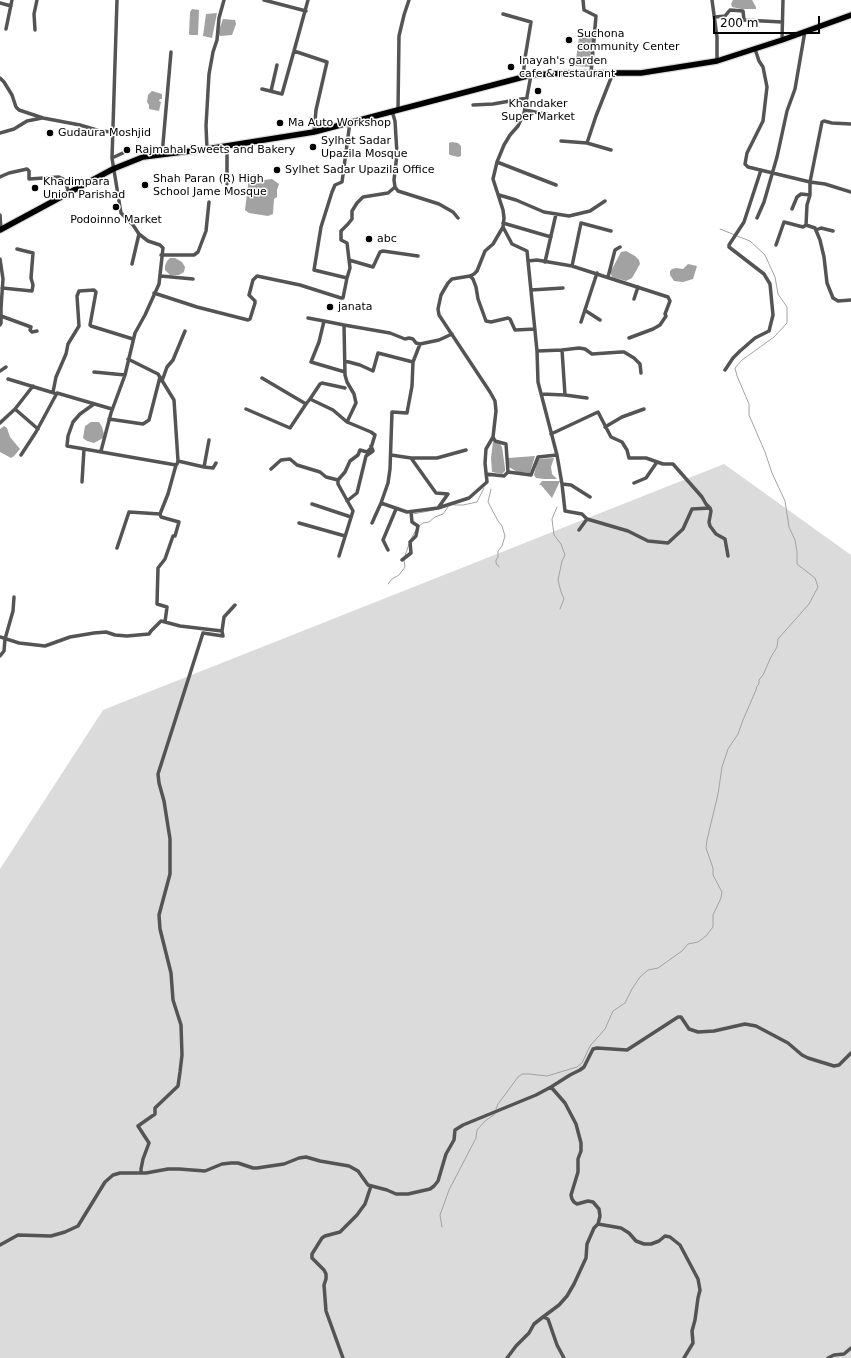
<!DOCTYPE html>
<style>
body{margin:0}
#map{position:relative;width:851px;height:1358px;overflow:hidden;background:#fff;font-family:"DejaVu Sans",sans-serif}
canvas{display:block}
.scale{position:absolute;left:713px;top:16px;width:107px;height:18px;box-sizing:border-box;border:2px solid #000;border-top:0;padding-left:5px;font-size:12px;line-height:14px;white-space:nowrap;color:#000;-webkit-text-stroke:3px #fff;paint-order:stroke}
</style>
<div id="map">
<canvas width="851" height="1358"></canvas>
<div class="scale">200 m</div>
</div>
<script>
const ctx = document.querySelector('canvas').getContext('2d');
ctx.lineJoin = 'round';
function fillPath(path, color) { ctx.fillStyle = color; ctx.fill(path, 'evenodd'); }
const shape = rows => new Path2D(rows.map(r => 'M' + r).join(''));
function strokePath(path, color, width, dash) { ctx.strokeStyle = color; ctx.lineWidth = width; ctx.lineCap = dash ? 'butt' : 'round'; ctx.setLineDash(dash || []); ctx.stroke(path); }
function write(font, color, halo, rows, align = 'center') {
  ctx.font = font + ' "DejaVu Sans",sans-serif'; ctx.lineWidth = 3; ctx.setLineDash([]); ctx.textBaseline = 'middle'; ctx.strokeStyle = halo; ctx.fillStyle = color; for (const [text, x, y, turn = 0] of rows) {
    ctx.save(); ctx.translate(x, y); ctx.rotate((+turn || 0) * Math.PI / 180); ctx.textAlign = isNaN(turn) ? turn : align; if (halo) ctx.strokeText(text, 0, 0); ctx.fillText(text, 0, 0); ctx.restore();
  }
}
fillPath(shape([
 [724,464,851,555,851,1358,0,1358,0,869,103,710]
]), '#dbdbdb');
fillPath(shape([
 [733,0,752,0,756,7,756,9,741,9,732,7,731,4],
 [192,9,199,10,198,35,190,35,189,34,190,12],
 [217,13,212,38,203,36,206,14],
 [223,19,235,20,236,24,232,35,220,36,218,33],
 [594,36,590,67,575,66,579,38],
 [152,91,162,94,162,99,160,99,159,101,161,102,159,111,149,109,149,105,147,102,148,95],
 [452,142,458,143,461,146,461,156,458,157,450,155,449,154,449,143],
 [254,174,261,177,264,180,272,179,279,184,277,190,277,197,274,199,273,214,268,216,249,213,245,210,249,178],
 [626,251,635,256,639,260,640,264,632,278,626,281,612,277,611,274,611,271,621,252],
 [170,258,175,258,182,262,185,267,184,272,179,275,170,275,165,270,165,266,167,261],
 [688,264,697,266,693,279,683,282,674,281,670,275,670,271,672,269,676,268,683,269],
 [91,422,99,422,102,427,104,434,103,438,94,443,87,441,83,438,85,426],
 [4,426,7,428,10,437,20,449,14,456,11,458,0,452,0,429],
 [493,442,500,444,502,447,505,468,505,471,502,474,492,472,491,458],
 [535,456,530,473,517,472,509,467,508,458],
 [554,458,551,467,552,474,557,479,544,479,536,478,534,475,538,459],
 [542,481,560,481,552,498,541,485,539,485]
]), '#a2a2a2');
strokePath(shape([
 [720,229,735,235],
 [491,489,488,502,498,521,502,526,505,536,502,546,498,551,498,557,496,560,496,563,499,567],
 [454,505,463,505,477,502,484,488],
 [557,507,552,519,554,535,561,544,565,555,562,561,558,580,561,592,564,599,560,609],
 [413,514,434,510],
 [419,526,423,523,429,522,435,517,443,514,448,507],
 [411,539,416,530],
 [405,556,409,544],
 [388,584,392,579,399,575,405,567,404,560],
 [496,1109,498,1104,507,1092,518,1077,522,1074,529,1074,547,1076,577,1067,582,1063,590,1046,605,1029,613,1011,625,1003,632,989,640,977,648,970,658,968,682,951,688,944,698,942,706,936,713,927,713,915,721,898,722,892,713,875,713,868,706,848,707,840,718,794,722,767,728,749,738,734,743,720,756,690,757,686,759,684,759,680,763,675,771,657,777,647,778,639,809,604,818,587,815,578,797,564,797,552,795,540,789,527,785,501,772,473,765,452,749,415,749,404,737,376,735,368,742,360,774,337,787,323,787,307,778,294,775,277,765,255,750,241,737,236],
 [442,1227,440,1215,449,1190,476,1138,477,1130,485,1121,495,1114]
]), '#a2a2a2', 1);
const trunk = shape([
 [0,230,113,169,143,157,207,149,314,132,531,75,568,73,641,73,717,61,782,40,851,15]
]);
strokePath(trunk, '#dbdbdb', 8);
strokePath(shape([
 [264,0,306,11],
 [308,0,294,51,327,62,316,110,314,132],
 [583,0,584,10,596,16,591,73],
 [712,0,717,37,717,61],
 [0,3,11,6],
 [503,14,531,22,525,58,523,77],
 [715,17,725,16,730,10,743,11,744,20,782,22],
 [6,29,12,0],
 [35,30,34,14,37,0],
 [782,40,783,0],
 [755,49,759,61,763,67,767,87,763,121,747,153,745,164,748,167,810,182,825,184,851,192],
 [0,78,4,82,12,95,16,107,19,110,43,118,80,125,100,131,113,132],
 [262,89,282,94,294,51],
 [271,91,277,65],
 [473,105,493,104,527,98],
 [398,110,399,36,404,15,409,0],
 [525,110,565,118],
 [392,111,395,121,397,154,394,180,395,187,398,191,439,204,453,212,458,218],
 [851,124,832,123,824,121,822,122,810,182,810,195,807,205,806,225,815,228,820,240,824,257,827,283,833,298,838,301,851,300],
 [0,133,14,129,27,121,42,118],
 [561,141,587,143,596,116,613,73],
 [587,143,611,150],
 [207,149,206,126,209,74,213,52,217,40,219,18,224,0],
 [162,155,171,52],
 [112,158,125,152],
 [497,162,556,185],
 [0,177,9,173,27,169,29,171,29,179,59,177,63,179,65,181,69,193],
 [227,184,227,146],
 [499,195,516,200,544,212,569,216,590,211,605,201],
 [792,209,797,197,801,194,810,195],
 [0,215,1,230],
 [757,218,764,202,777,157,787,111,795,89,805,31],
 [503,223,551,237],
 [503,227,512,244,527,251,537,351,538,382,557,455,538,457,531,475,508,472,506,444,495,441,493,437,496,411,495,401,490,392,439,315,438,309,441,295,448,283,452,279,470,276,474,274,477,271,485,251,493,244,503,227,504,218,503,210,493,179,497,162,504,145,510,135,518,126,524,113,531,75],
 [816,230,821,228,833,231],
 [776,245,784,222,803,227,806,225],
 [161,255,194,255,198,252,206,231,209,202],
 [0,259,3,279,1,308,1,323,0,325],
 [349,260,373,267,380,252,383,251,418,256],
 [528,261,537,260,572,266,668,297,670,301,665,314,666,316,660,325,653,329,629,338],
 [545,262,556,214],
 [132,264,139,234],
 [572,266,581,223,611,231],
 [161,276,193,279],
 [470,276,473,279,476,287,478,299,486,321,491,322,508,318,510,319,515,330,535,329],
 [608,277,615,250,620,247],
 [347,278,350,268,347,243,341,240,341,231,348,224,352,219,352,211,357,203,363,197,388,193,395,187],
 [2,288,32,291,33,285,31,278,33,253,17,249],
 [531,290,563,288],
 [154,293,197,307,248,320,250,319,255,303,255,301,249,295,253,280,257,276,300,285,341,298,343,298,347,278,314,270,321,227,332,192,335,185,342,182,350,122],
 [634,299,638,287],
 [586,311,600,320],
 [1,316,31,327,30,330,32,332,37,331],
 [308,318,324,321,319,342,311,362,345,372],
 [324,321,344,325,345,375,347,382,354,394,356,403,347,422,371,432,375,435,371,448,367,452,360,450,358,455,350,461,345,472,338,480,338,484,353,511,339,556],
 [581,322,597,273],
 [344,325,390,333,405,339,409,338,413,339,416,343,420,344,439,340,452,334],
 [562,350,579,348,585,349,592,354,621,352,624,352,634,358,640,364,641,373],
 [537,351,562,350,565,395,541,394],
 [128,359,158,374,174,400,178,461],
 [345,361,360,365,373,371,378,353,413,362],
 [725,370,733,358,740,351,755,338,769,331,773,315,770,284,764,274,729,247,729,245,744,222,761,170],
 [0,371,6,367],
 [94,372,125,375],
 [262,378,306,404,310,399,333,410,347,422],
 [8,379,54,393],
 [162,381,167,367,173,360,185,331],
 [53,392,56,377,66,354,68,344,79,326,77,296,79,291,94,290,96,292,90,325,91,326,133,339],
 [565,395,587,398],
 [310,399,320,384,322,383,345,388],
 [15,409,38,429],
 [246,409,290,428,306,404],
 [109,419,143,424,149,420,160,377],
 [0,423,15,409,33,386],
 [605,427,622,417,644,409],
 [551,434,598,412,611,437,622,442,627,450,629,458,646,458,663,464,673,464,702,497,706,504,710,508,711,511,709,522,710,526,716,534,725,539,728,556],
 [101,451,111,413,125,375,135,333,145,315,159,284,163,248,160,245,148,241,139,234,133,225,121,213,119,201,112,158,117,0],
 [21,455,36,432,57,393,112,409],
 [391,455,411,458,437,458,466,450],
 [557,455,562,484,571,485,590,497],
 [411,458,436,493,448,494,438,508,407,512,381,503,388,483,390,469,392,412,407,413,412,386,413,362,420,344],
 [177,464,178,461,204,467,209,440],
 [204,467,213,468,216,463],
 [271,469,281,460,290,459,297,465,320,472,326,477,338,480],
 [486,474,504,476,508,472],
 [82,482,84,449],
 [634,483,646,478,657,462],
 [562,484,565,511,582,514,587,519,579,530],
 [347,501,357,493,366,456,373,451,371,446],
 [312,504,351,517],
 [438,508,469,498,487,482,485,463,486,449,493,437],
 [587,519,628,531,648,541,668,543,683,529,692,509,710,508],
 [299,523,345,536],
 [372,523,381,503],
 [117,548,129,512,160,514],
 [388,550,383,540,396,509],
 [402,560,411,553,410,542,416,536,418,526,412,522,411,512],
 [165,622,180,626,222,631,223,636],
 [222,631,224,617,235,605],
 [0,637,19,643,45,646,70,637,94,633,106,632,115,635,127,636,149,634,151,631,161,621,165,622,167,607,157,604,158,568,165,559,173,536,175,536,179,522,161,517,160,514,168,494,176,465,67,446,68,436,73,422,80,414,94,404],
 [0,656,4,651,5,639,13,611,14,597],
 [141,1173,141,1169,143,1159,149,1143,138,1126,155,1114,155,1108,178,1086,180,1072,182,1055,181,1025,173,1000,171,973,160,929,159,915,170,874,170,839,164,801,159,783,158,774,203,633,223,636],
 [598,1224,621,1228,629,1233,636,1241,644,1244,651,1244,659,1241,665,1236,670,1237,680,1245,698,1279,700,1290,698,1298,695,1320,692,1331,693,1343,684,1358],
 [0,1245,18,1235,51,1236,65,1232,78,1226,105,1182,113,1175,120,1173,146,1173,168,1169,179,1169,205,1171,222,1164,231,1163,238,1163,253,1168,257,1168,284,1164,299,1158,306,1157,320,1161,349,1166,358,1171,368,1185,387,1190,396,1194,408,1194,430,1189,434,1186,438,1181,446,1154,454,1140,455,1130,463,1125,536,1095,551,1087,570,1075,580,1070,584,1067,593,1049,597,1048,627,1050,678,1017,681,1017,689,1029,698,1032,714,1031,745,1024,756,1026,788,1043,802,1055,808,1058,834,1066,839,1065,851,1053],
 [543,1317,559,1305,567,1296,574,1284,586,1258,587,1244,594,1228,598,1224,600,1216,599,1209,593,1202,588,1201,577,1204,574,1202,572,1199,571,1195,578,1172,578,1159,581,1151,581,1143,576,1124,565,1103,551,1087],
 [343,1358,326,1311,324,1285,326,1279,326,1274,324,1270,312,1258,312,1254,322,1238,325,1236,340,1232,357,1215,365,1204,371,1186],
 [507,1358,516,1346,529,1333,534,1324,543,1317,548,1319,557,1345,564,1358],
 [828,1358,834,1355,844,1354,851,1348]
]), '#545454', 3.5);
strokePath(trunk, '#000', 5.5);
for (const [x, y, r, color] of [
 [569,40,4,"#000"],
 [511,67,4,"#000"],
 [538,91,4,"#000"],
 [280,123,4,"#000"],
 [50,133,4,"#000"],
 [313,147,4,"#000"],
 [127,150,4,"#000"],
 [277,170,4,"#000"],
 [145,185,4,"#000"],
 [35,188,4,"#000"],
 [116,207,4,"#000"],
 [369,239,4,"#000"],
 [330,307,4,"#000"]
]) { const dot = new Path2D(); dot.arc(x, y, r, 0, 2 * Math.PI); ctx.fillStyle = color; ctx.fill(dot); strokePath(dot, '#fff', 1.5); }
write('11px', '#000', '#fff', [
 ["Suchona",577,34],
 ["community Center",577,47],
 ["Inayah's garden",519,61],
 ["cafe & restaurant",519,74],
 ["Khandaker",538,104,"center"],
 ["Super Market",538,117,"center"],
 ["Ma Auto Workshop",288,123],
 ["Gudaura Moshjid",58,133],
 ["Sylhet Sadar",321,141],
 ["Upazila Mosque",321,154],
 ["Rajmahal Sweets and Bakery",135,150],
 ["Sylhet Sadar Upazila Office",285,170],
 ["Shah Paran (R) High",153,179],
 ["School Jame Mosque",153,192],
 ["Khadimpara",43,182],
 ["Union Parishad",43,195],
 ["Podoinno Market",116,220,"center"],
 ["abc",377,239],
 ["janata",338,307]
], 'left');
</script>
